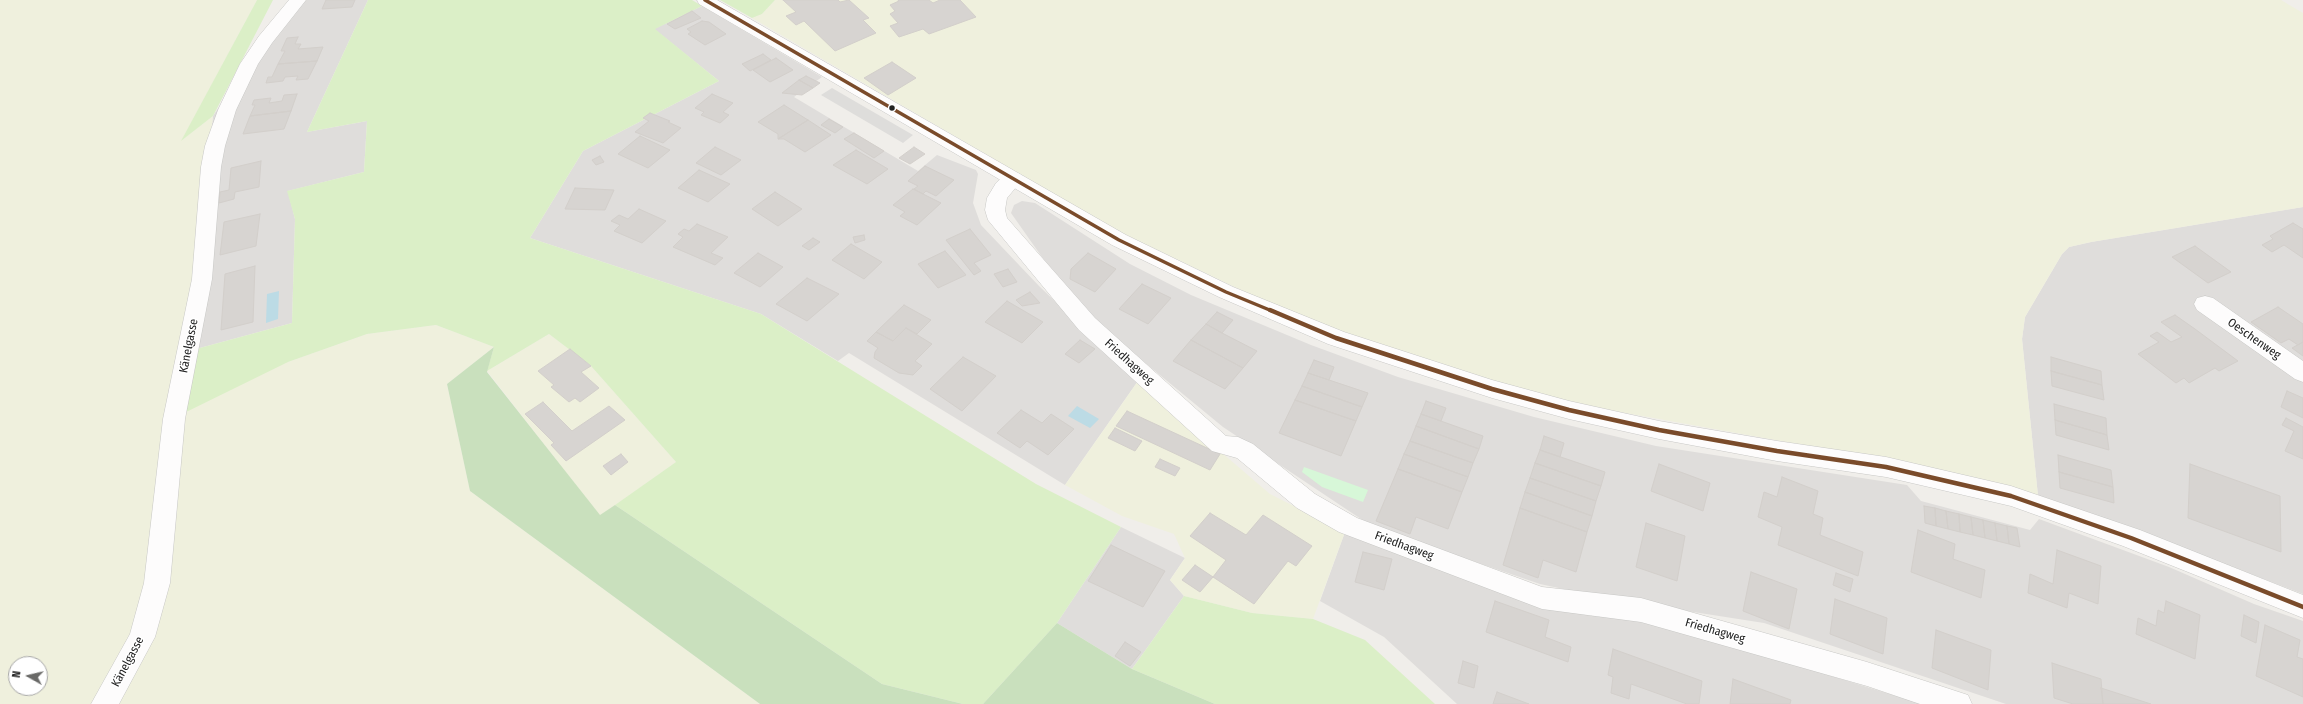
<!DOCTYPE html>
<meta charset="utf-8">
<style>
body{margin:0}
#map{position:relative;width:2303px;height:704px;overflow:hidden;background:#f0eeea;font-family:"Fira Sans Condensed",sans-serif}
canvas{display:block}
.north{position:absolute;left:8px;top:656px;width:40px;height:40px;box-sizing:border-box;background:#fff;border:1px solid #a6a6a6;border-radius:50%;rotate:278deg;font-size:11px;font-weight:700;line-height:16px;text-align:center;color:#212121}
.north::after{content:'';display:block;margin:auto;width:14px;height:18px;background:#696967;clip-path:polygon(50% 0,100% 100%,50% 72%,0 100%)}
</style>
<div id="map">
<canvas width="2303" height="704"></canvas>
<div class="north">N</div>
</div>
<script>
const ctx = document.querySelector('canvas').getContext('2d');
ctx.lineJoin = 'round';
function fillPath(path, color) { ctx.fillStyle = color; ctx.fill(path, 'evenodd'); }
const shape = rows => new Path2D(rows.map(r => 'M' + r).join(''));
function strokePath(path, color, width, dash) { ctx.strokeStyle = color; ctx.lineWidth = width; ctx.lineCap = dash ? 'butt' : 'round'; ctx.setLineDash(dash || []); ctx.stroke(path); }
function write(font, color, halo, rows, align = 'center') {
  ctx.font = font + ' "Fira Sans Condensed",sans-serif'; ctx.lineWidth = 3; ctx.setLineDash([]); ctx.textBaseline = 'middle'; ctx.strokeStyle = halo; ctx.fillStyle = color; for (const [text, x, y, turn = 0] of rows) {
    ctx.save(); ctx.translate(x, y); ctx.rotate((+turn || 0) * Math.PI / 180); ctx.textAlign = isNaN(turn) ? turn : align; if (halo) ctx.strokeText(text, 0, 0); ctx.fillText(text, 0, 0); ctx.restore();
  }
}
fillPath(shape([
 [299,0,368,0,307,132,367,121,364,172,288,191,295,219,292,323,185,352,213,116,257,51],
 [702,6,822,77,794,97,918,171,937,155,976,170,978,174,973,203,981,225,1039,286,1138,381,1065,485,849,353,838,361,761,314,530,238,583,151,719,81,654,29],
 [1022,201,1035,203,1130,264,1191,295,1311,345,1398,377,1534,417,1656,446,1907,485,1921,501,2030,530,2039,519,2169,567,2254,604,2303,621,2303,704,2006,704,1764,623,1610,599,1540,584,1373,527,1223,427,1093,320,1056,277,1011,213,1014,205],
 [2303,207,2303,594,2178,546,2038,496,2022,339,2025,317,2062,254,2069,247,2091,242],
 [1121,527,1185,558,1170,580,1184,596,1132,669,1057,623],
 [1345,532,1544,608,1594,616,1620,617,1718,641,1922,704,1457,704,1384,637,1320,601]
]), '#dfdddb');
fillPath(shape([
 [832,88,913,135,903,143,821,95]
]), '#dedddb');
fillPath(shape([
 [0,0,257,0,182,140,213,116,185,352,288,362,367,334,436,325,494,347,447,384,470,491,760,704,0,704],
 [16,664,40,664,40,688,16,688],
 [775,0,2281,0,2303,13,2303,207,2091,242,2069,247,2062,254,2025,317,2022,339,2038,496,1930,468,1576,404,1523,390,1376,345,1266,302,1086,216,994,159,752,18,762,14],
 [549,334,591,366,676,462,600,516,487,371],
 [1138,381,1270,494,1345,532,1313,619,1252,613,1184,596,1170,580,1185,558,1174,534,1122,516,1065,485]
]), '#eff0dd');
fillPath(shape([
 [257,0,273,0,213,116,181,141],
 [368,0,692,0,702,6,655,29,719,81,583,151,530,238,761,314,1036,484,1121,527,1057,623,983,704,963,704,882,684,615,505,676,462,591,366,549,334,487,371,494,347,436,325,367,334,288,362,178,416,185,352,292,323,295,219,287,191,364,172,367,121,307,132],
 [720,0,775,0,762,14,752,18],
 [1184,596,1252,613,1313,619,1365,640,1435,704,1215,704,1132,669]
]), '#dbefc7');
fillPath(shape([
 [494,347,487,372,600,515,615,505,882,684,963,704,760,704,470,491,447,384],
 [1057,623,1132,669,1215,704,983,704]
]), '#c9e0bd');
fillPath(shape([
 [1304,467,1368,490,1363,502,1322,487,1302,472]
]), '#d7f7d8');
fillPath(shape([
 [279,291,278,319,266,323,267,294],
 [1077,406,1099,419,1090,428,1068,416]
]), '#bcdbe5');
const building = shape([
 [326,0,355,0,352,7,322,9,326,0],
 [783,0,838,0,840,2,849,0,869,18,863,20,876,33,835,51,804,21,796,25,786,16,796,12,783,0],
 [898,0,929,0,933,3,940,0,960,0,976,17,929,34,923,29,899,37,890,26,898,23,890,14,895,11,890,5,899,1,898,0],
 [692,11,701,18,675,29,667,24,692,11],
 [702,21,709,22,726,34,705,45,688,34,691,32,687,29,702,21],
 [298,37,295,44,301,44,298,49,323,47,317,61,278,64,285,51,281,51,287,38,298,37],
 [763,54,771,60,750,71,742,64,763,54],
 [776,58,793,70,770,82,753,70,776,58],
 [317,61,308,79,296,80,298,76,285,77,283,81,266,83,268,77,272,77,278,64,317,61],
 [892,62,916,78,888,95,864,78,892,62],
 [806,76,820,83,813,88,799,80,806,76],
 [799,80,813,88,802,95,782,93,799,80],
 [297,94,291,111,250,116,255,105,252,105,254,100,271,98,269,103,282,101,284,95,297,94],
 [712,94,733,103,723,112,729,115,720,123,701,115,704,112,695,108,712,94],
 [784,105,808,120,778,139,778,134,758,122,784,105],
 [291,111,284,129,243,134,250,116,291,111],
 [650,113,670,121,668,122,681,128,663,143,635,132,649,121,643,118,650,113],
 [829,119,843,127,835,133,821,125,829,119],
 [808,120,831,135,805,152,784,139,778,139,808,120],
 [854,133,884,151,874,158,844,139,854,133],
 [640,136,670,150,648,168,618,154,640,136],
 [715,147,741,160,721,175,696,163,715,147],
 [914,147,925,154,910,164,899,158,914,147],
 [856,150,888,169,867,184,833,165,856,150],
 [600,156,604,162,596,165,592,160,600,156],
 [261,161,259,187,235,192,234,199,219,203,220,192,229,190,231,168,261,161],
 [925,166,954,180,936,196,926,191,923,194,914,189,918,186,908,181,925,166],
 [699,170,730,184,708,202,678,188,699,170],
 [575,188,614,190,605,210,565,209,575,188],
 [913,189,941,203,917,225,900,216,905,212,893,205,913,189],
 [775,192,802,209,778,226,752,209,775,192],
 [639,209,666,221,642,243,614,231,620,225,611,221,619,215,628,219,639,209],
 [260,214,256,246,220,255,224,222,260,214],
 [2293,223,2303,229,2303,258,2284,245,2272,252,2262,245,2273,239,2270,236,2293,223],
 [697,224,728,237,711,253,723,258,715,265,673,247,683,237,678,234,684,229,689,231,697,224],
 [970,229,991,255,974,263,981,271,974,275,946,240,970,229],
 [864,235,865,240,855,243,853,237,864,235],
 [813,238,820,242,809,250,802,246,813,238],
 [851,244,882,262,864,279,832,260,851,244],
 [2195,246,2231,272,2208,283,2172,257,2195,246],
 [945,251,966,275,938,288,918,264,945,251],
 [758,253,783,267,760,287,734,273,758,253],
 [1088,253,1116,269,1095,292,1070,279,1071,269,1088,253],
 [255,266,253,322,221,330,225,274,255,266],
 [1008,269,1017,282,1003,287,994,274,1008,269],
 [807,278,839,294,807,321,776,304,807,278],
 [1142,284,1171,298,1148,324,1119,309,1142,284],
 [1030,292,1040,303,1022,306,1016,300,1030,292],
 [1007,301,1043,322,1022,343,985,322,1007,301],
 [904,305,931,320,917,334,906,328,893,341,876,332,904,305],
 [2278,307,2303,324,2303,342,2298,345,2289,339,2281,343,2251,322,2278,307],
 [1217,312,1233,320,1222,333,1206,324,1217,312],
 [2175,315,2195,329,2238,361,2219,371,2215,368,2189,383,2184,378,2176,383,2138,354,2159,342,2150,336,2157,332,2171,342,2182,337,2161,322,2175,315],
 [1206,324,1222,333,1257,351,1243,368,1191,340,1206,324],
 [906,328,932,344,915,361,922,366,913,375,899,373,874,358,875,352,878,348,867,341,876,332,893,341,906,328],
 [1080,340,1095,349,1079,363,1065,354,1080,340],
 [1191,340,1243,368,1225,389,1173,361,1191,340],
 [2303,342,2303,356,2292,348,2303,342],
 [570,349,591,366,581,372,599,388,580,402,575,398,569,402,551,387,554,385,538,371,570,349],
 [963,357,996,376,962,411,930,389,963,357],
 [2051,357,2101,371,2102,385,2051,371,2051,357],
 [1314,360,1334,367,1329,380,1308,373,1314,360],
 [2051,371,2102,385,2104,400,2052,386,2051,371],
 [1308,373,1368,393,1362,407,1302,386,1308,373],
 [1302,386,1362,407,1356,421,1295,400,1302,386],
 [2287,391,2303,398,2303,418,2281,407,2287,391],
 [1295,400,1356,421,1341,456,1279,433,1295,400],
 [1426,401,1446,408,1441,421,1421,414,1426,401],
 [543,402,572,431,609,406,625,420,566,461,551,445,554,443,525,414,543,402],
 [2054,404,2106,418,2107,435,2055,420,2054,404],
 [1021,410,1042,423,1051,414,1074,429,1048,455,1027,441,1020,448,997,433,1021,410],
 [1127,411,1220,454,1210,470,1116,426,1127,411],
 [1421,414,1483,436,1479,449,1416,426,1421,414],
 [2286,418,2303,427,2303,459,2285,451,2294,431,2282,425,2286,418],
 [2055,420,2107,435,2109,450,2056,435,2055,420],
 [1416,426,1479,449,1473,463,1410,441,1416,426],
 [1115,428,1142,441,1135,451,1108,438,1115,428],
 [1544,436,1564,443,1560,457,1540,450,1544,436],
 [1410,441,1473,463,1468,477,1404,454,1410,441],
 [1540,450,1605,472,1601,486,1535,463,1540,450],
 [621,454,628,462,611,475,603,466,621,454],
 [1404,454,1468,477,1462,492,1398,469,1404,454],
 [2058,455,2111,470,2113,487,2059,472,2058,455],
 [1160,459,1180,468,1175,476,1155,467,1160,459],
 [1535,463,1601,486,1596,501,1530,478,1535,463],
 [1659,464,1710,483,1703,511,1651,491,1659,464],
 [2190,464,2280,496,2281,552,2188,518,2190,464],
 [1398,469,1462,492,1448,529,1416,517,1410,534,1376,521,1398,469],
 [2059,472,2113,487,2114,503,2060,488,2059,472],
 [1782,477,1818,491,1813,514,1823,518,1820,535,1863,552,1858,576,1778,545,1782,527,1758,517,1764,492,1777,497,1782,477],
 [1530,478,1596,501,1592,516,1525,492,1530,478],
 [1525,492,1592,516,1587,532,1520,508,1525,492],
 [1924,506,1935,508,1936,526,1925,523,1924,506],
 [1520,508,1587,532,1576,572,1543,560,1538,578,1503,565,1520,508],
 [1935,508,1946,511,1948,529,1936,526,1935,508],
 [1946,511,1959,514,1960,532,1948,529,1946,511],
 [1210,513,1246,535,1263,515,1312,546,1296,566,1288,561,1254,604,1213,577,1226,560,1190,536,1210,513],
 [1959,514,1971,517,1973,535,1960,532,1959,514],
 [1971,517,1983,520,1985,538,1973,535,1971,517],
 [1983,520,1995,523,1997,541,1985,538,1983,520],
 [1646,523,1685,536,1677,581,1636,567,1646,523],
 [1995,523,2007,526,2009,544,1997,541,1995,523],
 [2007,526,2017,528,2020,547,2009,544,2007,526],
 [1918,530,1955,544,1953,559,1985,570,1981,598,1911,572,1918,530],
 [1111,545,1165,571,1143,607,1088,581,1111,545],
 [2057,550,2101,566,2098,604,2069,593,2067,608,2028,593,2030,574,2053,584,2057,550],
 [1363,552,1392,559,1384,590,1355,582,1363,552],
 [1195,565,1213,577,1200,592,1182,580,1195,565],
 [1751,572,1797,589,1789,629,1743,611,1751,572],
 [1836,573,1853,579,1850,592,1833,585,1836,573],
 [1835,599,1887,618,1883,654,1830,634,1835,599],
 [1495,601,1549,620,1545,637,1571,647,1568,662,1486,632,1495,601],
 [2166,601,2200,615,2195,659,2136,634,2138,618,2156,626,2158,610,2164,613,2166,601],
 [2244,615,2259,622,2256,643,2241,636,2244,615],
 [2265,625,2300,640,2297,657,2303,659,2303,697,2256,676,2265,625],
 [1936,630,1991,650,1988,690,1932,668,1936,630],
 [1125,642,1141,652,1130,666,1115,656,1125,642],
 [1613,649,1702,681,1699,704,1687,704,1631,684,1629,699,1611,693,1613,677,1608,675,1613,649],
 [1463,661,1478,666,1474,688,1458,683,1463,661],
 [2052,663,2101,679,2103,704,2073,704,2054,698,2052,663],
 [1733,679,1791,700,1790,704,1730,704,1733,679],
 [2101,688,2151,704,2103,704,2101,688],
 [1497,692,1529,704,1493,704,1497,692]
]);
fillPath(building, '#d7d4d1');
strokePath(building, '#d3cfcb', 1);
const minor = shape([
 [289,0,306,0,272,43,258,64,236,110,225,146,221,167,212,279,185,419,170,583,155,637,119,704,91,704,130,634,144,583,163,419,192,279,201,167,205,146,218,110,240,64,259,36,289,0],
 [1013,172,1020,174,1023,179,1007,198,1005,210,1007,218,1095,318,1226,436,1238,437,1253,444,1315,494,1357,518,1542,587,1641,598,1867,662,1968,695,1972,704,1920,704,1867,686,1641,622,1542,609,1339,532,1297,508,1237,458,1212,451,1079,330,988,220,985,210,987,198,996,183,1006,174,1013,172],
 [2205,296,2213,298,2303,361,2303,382,2295,379,2197,310,2194,304,2197,298,2205,296]
]);
const tertiary = shape([
 [697,0,717,0,1126,235,1233,287,1344,332,1492,380,1569,401,1659,421,1777,441,1886,457,2011,486,2140,530,2303,595,2303,618,2123,546,2011,506,1886,477,1777,461,1659,439,1569,419,1492,398,1328,344,1219,297,1112,245,699,4,697,0]
]);
strokePath(minor, '#c8c8c6', 1);
strokePath(tertiary, '#c8c8c6', 1);
fillPath(minor, '#fdfcfc');
fillPath(tertiary, '#fdfcfc');
strokePath(shape([
 [705,0,1119,240,1226,292,1272,311]
]), '#7a4b2a', 3.5);
strokePath(shape([
 [1270,310,1336,338,1492,389,1569,410,1659,430,1777,451,1886,467,2011,496,2131,538,2303,607]
]), '#7a4b2a', 4.5);
for (const [x, y, r, color] of [
 [892,108,3.5,"#212121"]
]) { const dot = new Path2D(); dot.arc(x, y, r, 0, 2 * Math.PI); ctx.fillStyle = color; ctx.fill(dot); strokePath(dot, '#fff', 1.5); }
write('12px', '#212121', '#fff', [
 ["Oeschenweg",2254,339,35],
 ["Känelgasse",189,346,-79],
 ["Friedhagweg",1129,362,42],
 ["Friedhagweg",1404,546,20],
 ["Friedhagweg",1715,631,16],
 ["Känelgasse",128,662,-62]
]);
</script>
